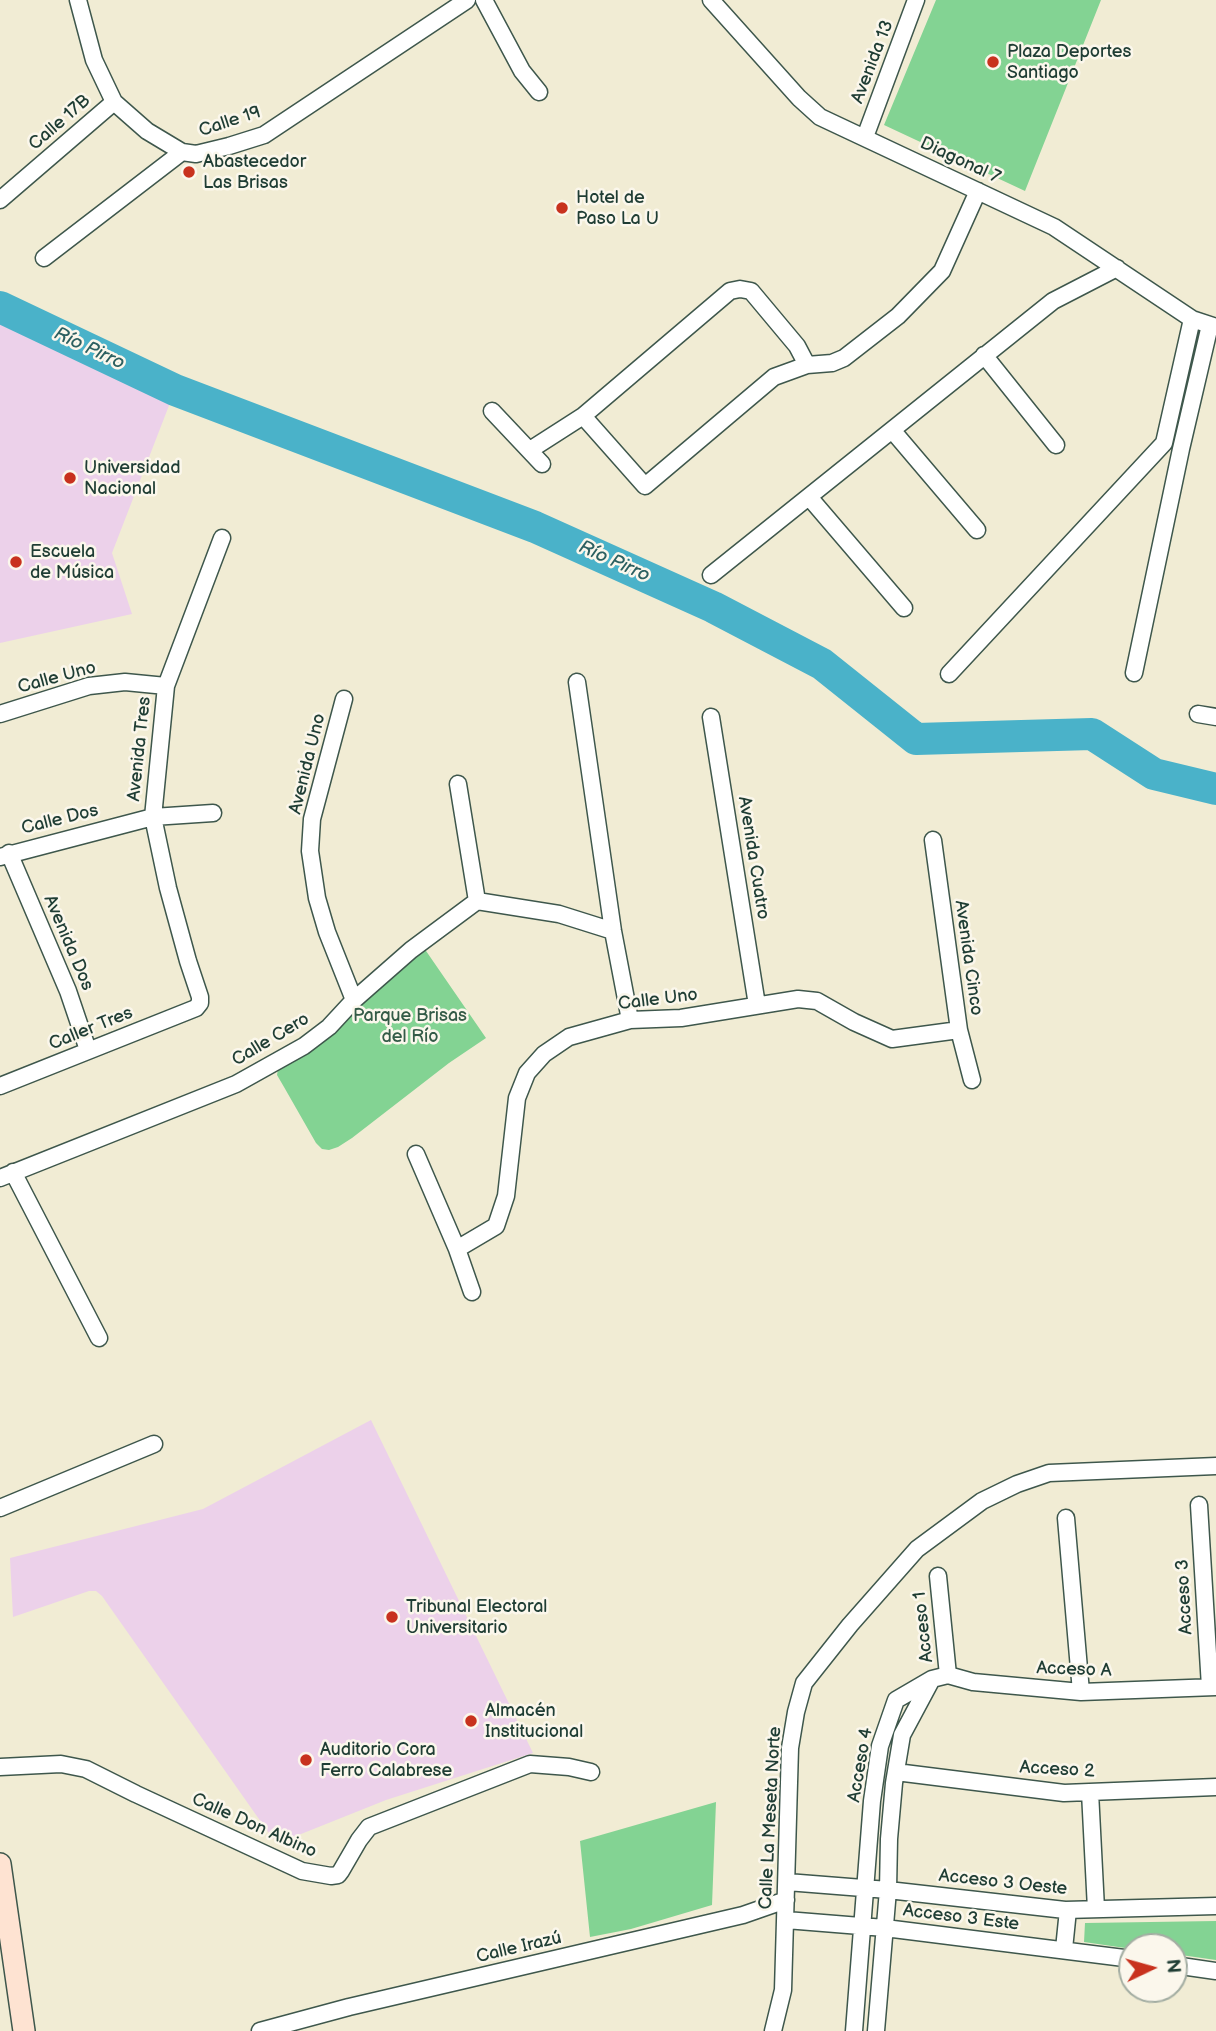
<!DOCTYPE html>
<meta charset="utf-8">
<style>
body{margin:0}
#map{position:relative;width:1216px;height:2031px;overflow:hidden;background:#f1ecd4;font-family:"Balsamiq Sans",sans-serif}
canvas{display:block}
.north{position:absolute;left:1118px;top:1933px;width:70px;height:70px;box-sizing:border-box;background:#fbf7ec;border:2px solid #a3ada2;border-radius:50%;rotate:85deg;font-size:19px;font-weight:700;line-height:28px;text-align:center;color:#1f3d34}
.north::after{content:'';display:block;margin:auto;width:24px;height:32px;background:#c8321e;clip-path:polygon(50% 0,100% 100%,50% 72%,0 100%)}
</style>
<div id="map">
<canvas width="1216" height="2031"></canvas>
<div class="north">N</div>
</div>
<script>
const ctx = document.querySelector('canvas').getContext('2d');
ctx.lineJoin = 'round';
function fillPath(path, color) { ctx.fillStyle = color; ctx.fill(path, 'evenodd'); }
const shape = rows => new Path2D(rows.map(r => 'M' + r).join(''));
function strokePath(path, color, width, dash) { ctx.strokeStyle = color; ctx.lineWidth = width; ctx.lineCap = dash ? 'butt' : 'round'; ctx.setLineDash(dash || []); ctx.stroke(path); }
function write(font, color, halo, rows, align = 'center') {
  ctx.font = font + ' "Balsamiq Sans",sans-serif'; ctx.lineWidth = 5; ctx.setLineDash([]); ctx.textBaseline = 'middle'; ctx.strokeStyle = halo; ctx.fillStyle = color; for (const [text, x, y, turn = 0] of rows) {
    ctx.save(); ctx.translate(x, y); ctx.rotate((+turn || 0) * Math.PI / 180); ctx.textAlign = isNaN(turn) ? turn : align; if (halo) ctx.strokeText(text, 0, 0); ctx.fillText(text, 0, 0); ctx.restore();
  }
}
fillPath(shape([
 [0,307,175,390,112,553,132,614,0,643],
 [371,1420,533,1753,386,1800,291,1838,273,1839,102,1596,96,1591,89,1591,13,1617,10,1558,203,1509]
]), '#ecd1ea');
fillPath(shape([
 [936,0,1101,0,1025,191,884,125],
 [424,948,486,1038,449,1063,352,1138,338,1147,329,1150,322,1149,316,1143,284,1087,277,1075,278,1069],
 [716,1802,712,1905,631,1929,590,1937,580,1841],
 [1216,1921,1216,1960,1174,1954,1174,1947,1132,1947,1132,1949,1084,1942,1085,1923]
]), '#83d393');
strokePath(shape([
 [0,307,175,390,535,527,713,607,822,664,916,739,1092,734,1154,774,1216,789]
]), '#4ab2c9', 32);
const minor = shape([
 [78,0,94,60,114,102,147,131,182,152],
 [484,0,522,71,539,92],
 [711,0,799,98,820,117,1054,227,1192,319,1216,327],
 [865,137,916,0],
 [0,200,114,102],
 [44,258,182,152,196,154,229,146,264,135,467,0],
 [984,355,1056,445],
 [807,365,797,346,751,291,740,289,730,291,583,416,645,486,774,377,807,365,832,363,844,358,898,316,942,271,978,191],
 [492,411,542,464],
 [892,430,977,530],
 [530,450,583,416],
 [809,497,904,608],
 [711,575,1053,301,1117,268],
 [1134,673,1181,449,1210,325],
 [949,674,1164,443,1192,319],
 [577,682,613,931,630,1020],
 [344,699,312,819,310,851,317,898,327,932,354,1000],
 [0,714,89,686,125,682,166,686],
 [1198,714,1216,717],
 [711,717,757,1005],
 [458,784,477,901],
 [933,840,959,1030,972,1080],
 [9,853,68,991,88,1050],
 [0,857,153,817,213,813],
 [0,1086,196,1008,200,1003,200,997,188,961,168,888,153,817,166,686,222,538],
 [416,1154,457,1249,472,1292],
 [13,1172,99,1338],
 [0,1178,236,1084,304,1046,329,1027,354,1000,411,950,477,901,559,914,613,931],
 [457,1249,496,1226,506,1196,517,1098,527,1073,544,1054,569,1037,630,1020,681,1018,798,999,817,1001,854,1022,892,1039,959,1030],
 [1199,1505,1210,1687],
 [0,1508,154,1444],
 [1066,1518,1081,1692],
 [938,1576,948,1675],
 [932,1679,948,1675,973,1682,1081,1692,1216,1687],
 [0,1767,61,1764,86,1769,136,1794,302,1871,331,1876,338,1875,341,1871,359,1840,369,1827,530,1764,569,1767,591,1772],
 [896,1772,1064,1793,1216,1787],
 [1090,1792,1096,1909],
 [787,1882,888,1890,1065,1910,1216,1906],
 [786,1920,885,1928,1132,1959],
 [1064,1949,1068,1910],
 [1174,1965,1216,1971],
 [260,2031,349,2007,743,1915,786,1900],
 [773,2031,783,1990,790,1748,796,1712,804,1683,850,1625,917,1549,982,1501,1017,1484,1049,1473,1216,1466],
 [854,2031,872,1801,880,1746,896,1700,932,1679,902,1735,894,1783,889,1839,888,1890,876,2031]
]);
const secondary = shape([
 [0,1864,24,2031]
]);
strokePath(minor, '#3e574c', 19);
strokePath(secondary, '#3e574c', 24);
strokePath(minor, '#fff', 16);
strokePath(secondary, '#fee3d2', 21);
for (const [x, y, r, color] of [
 [993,62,7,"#c8321e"],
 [189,172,7,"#c8321e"],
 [562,208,7,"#c8321e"],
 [70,478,7,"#c8321e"],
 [16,562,7,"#c8321e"],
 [392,1617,7,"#c8321e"],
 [471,1721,7,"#c8321e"],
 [306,1760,7,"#c8321e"]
]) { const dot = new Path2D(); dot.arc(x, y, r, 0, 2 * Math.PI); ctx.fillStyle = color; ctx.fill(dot); strokePath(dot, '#fbf7ec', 2.5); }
write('18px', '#1f3d34', '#fbf7ec', [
 ["Plaza Deportes",1007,52],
 ["Santiago",1007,73],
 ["Abastecedor",203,162],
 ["Las Brisas",203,183],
 ["Hotel de",576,198],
 ["Paso La U",576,219],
 ["Universidad",84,468],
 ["Nacional",84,489],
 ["Escuela",30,552],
 ["de Música",30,573],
 ["Tribunal Electoral",406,1607],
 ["Universitario",406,1628],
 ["Almacén",485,1711],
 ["Institucional",485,1732],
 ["Auditorio Cora",320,1750],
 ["Ferro Calabrese",320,1771]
], 'left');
write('18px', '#1f3d34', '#fbf7ec', [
 ["Avenida 13",873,62,-69],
 ["Calle 19",230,122,-18],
 ["Calle 17B",60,123,-41],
 ["Diagonal 7",960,161,25],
 ["Calle Uno",57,678,-15],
 ["Avenida Tres",140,749,-84],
 ["Avenida Uno",308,764,-76],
 ["Calle Dos",60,820,-14],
 ["Avenida Cuatro",753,858,81],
 ["Avenida Dos",68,943,67],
 ["Avenida Cinco",968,958,82],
 ["Calle Uno",658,1000,-7],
 ["Caller Tres",91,1029,-22],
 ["Calle Cero",271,1040,-31],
 ["Acceso 3",1185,1597,-93],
 ["Acceso 1",924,1627,-96],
 ["Acceso A",1074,1670,2],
 ["Acceso 4",861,1765,-80],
 ["Acceso 2",1057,1770,3],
 ["Calle La Meseta Norte",771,1818,-87],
 ["Calle Don Albino",254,1826,24],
 ["Acceso 3 Oeste",1003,1883,6],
 ["Acceso 3 Este",961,1918,7],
 ["Calle Irazú",519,1948,-13]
]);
write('18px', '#335b47', '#fbf7ec', [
 ["Parque Brisas",410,1016],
 ["del Río",410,1037]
]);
write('italic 19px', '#2c6061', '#fbf7ec', [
 ["Río Pirro",89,349,25],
 ["Río Pirro",614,562,24]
]);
</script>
